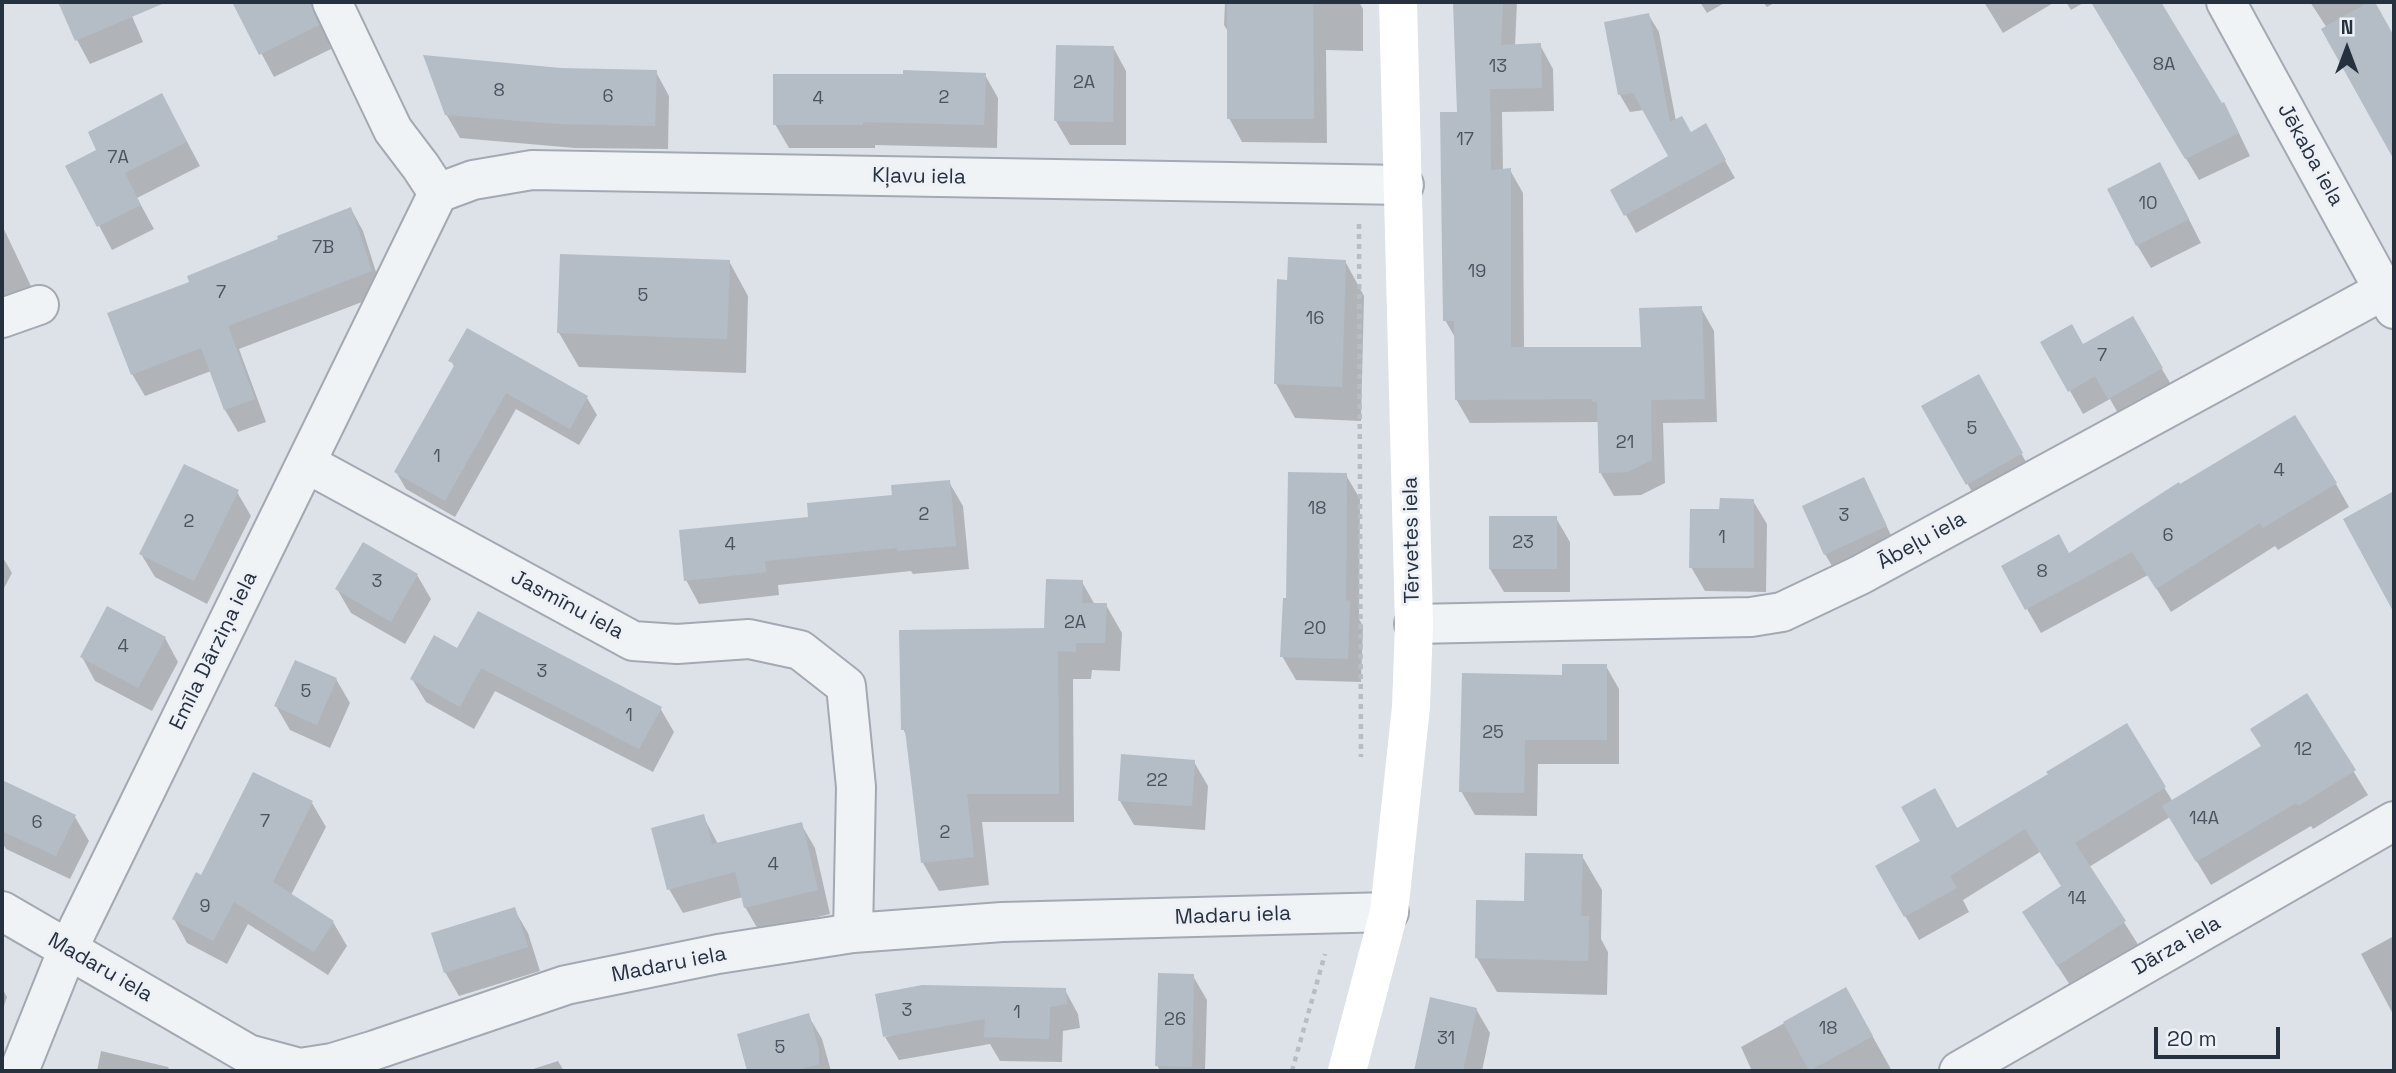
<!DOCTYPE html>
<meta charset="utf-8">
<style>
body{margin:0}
#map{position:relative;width:2396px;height:1073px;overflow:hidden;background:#dde2e8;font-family:"Space Grotesk",sans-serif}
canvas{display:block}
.frame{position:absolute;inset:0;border:4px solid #263140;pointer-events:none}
.north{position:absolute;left:2312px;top:14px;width:70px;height:70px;-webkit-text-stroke:5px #edf1f6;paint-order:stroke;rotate:0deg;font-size:19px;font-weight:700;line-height:28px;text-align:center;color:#263140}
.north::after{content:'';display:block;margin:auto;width:24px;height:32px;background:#263140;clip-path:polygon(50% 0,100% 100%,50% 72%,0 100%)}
.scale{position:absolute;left:2154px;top:1027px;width:126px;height:32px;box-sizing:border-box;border:4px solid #263140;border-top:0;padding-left:9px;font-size:21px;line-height:24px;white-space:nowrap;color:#263140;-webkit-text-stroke:5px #edf1f6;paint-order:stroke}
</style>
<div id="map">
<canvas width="2396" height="1073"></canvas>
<div class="frame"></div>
<div class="north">N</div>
<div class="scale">20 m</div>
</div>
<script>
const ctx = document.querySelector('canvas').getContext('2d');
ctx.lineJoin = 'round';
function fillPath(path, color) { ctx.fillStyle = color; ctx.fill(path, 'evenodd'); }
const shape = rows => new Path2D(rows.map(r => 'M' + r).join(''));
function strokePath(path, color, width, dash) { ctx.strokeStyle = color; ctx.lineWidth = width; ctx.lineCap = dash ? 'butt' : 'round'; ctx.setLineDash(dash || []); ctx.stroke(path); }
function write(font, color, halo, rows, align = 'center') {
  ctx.font = font + ' "Space Grotesk",sans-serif'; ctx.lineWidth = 6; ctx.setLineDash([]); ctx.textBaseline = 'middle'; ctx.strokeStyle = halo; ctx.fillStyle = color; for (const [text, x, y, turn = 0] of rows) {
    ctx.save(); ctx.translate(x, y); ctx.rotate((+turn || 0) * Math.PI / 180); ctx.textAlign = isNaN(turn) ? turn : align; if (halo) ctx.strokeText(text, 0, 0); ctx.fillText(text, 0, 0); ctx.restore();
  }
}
fillPath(shape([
 [60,2,126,2,143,42,90,64,77,40],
 [234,2,311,2,323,26,331,49,274,77],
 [1225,2,1359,2,1363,9,1363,51,1326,50,1327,143,1242,142,1229,118,1229,33,1224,25],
 [1454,2,1517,2,1515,46,1540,45,1553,69,1554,111,1502,112,1503,171,1510,170,1523,193,1524,349,1643,349,1701,308,1714,331,1717,422,1663,423,1665,483,1641,495,1614,496,1600,472,1599,422,1470,423,1456,399,1456,339,1445,320,1458,113],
 [1700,2,1726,2,1707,13],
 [1763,2,1776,2,1767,7],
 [1984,2,2055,2,2003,33],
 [2066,2,2085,2,2071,10],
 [2091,2,2160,2,2236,127,2250,156,2199,180],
 [2310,2,2373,2,2394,39,2394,156,2323,30,2327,28],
 [1648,14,1659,32,1676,121,1691,134,1705,126,1735,178,1636,233,1612,190,1670,157,1644,110,1630,112,1620,95],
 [1113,47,1126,71,1126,145,1070,145,1056,121],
 [561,70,656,72,669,96,668,149,575,148,460,138,446,114],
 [985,75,998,98,997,148,875,145,875,148,789,148,775,124],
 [175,119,200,166,137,198,154,229,112,250,68,167],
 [2173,188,2201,243,2151,268,2137,245],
 [351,209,363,231,383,294,239,349,266,422,238,432,225,410,211,371,145,396,132,374],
 [2,225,38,301,2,318],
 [729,261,748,296,746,373,579,367,559,333],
 [1345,261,1364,296,1361,421,1295,418,1276,384,1289,282],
 [2132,318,2176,393,2123,422,2110,399,2083,414,2043,343,2083,346],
 [468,330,587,398,597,415,579,445,516,409,455,517,406,489,396,472,455,368,451,361],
 [1978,376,2035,478,1981,508,1924,406],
 [1346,475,1360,499,1359,619,1363,626,1361,682,1296,680,1282,656,1288,600],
 [1863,479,1899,551,1839,578,1825,554],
 [949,482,963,506,969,569,913,574,911,571,778,585,779,595,699,604,686,580,810,519],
 [2336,484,2349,507,2278,550,2275,546,2171,612,2148,575,2041,633,2027,609,2069,555],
 [237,492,251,516,207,604,155,577,141,554],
 [2394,493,2394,610,2346,519],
 [1753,501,1767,524,1766,592,1705,591,1691,567,1721,510],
 [1556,518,1570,542,1570,592,1504,592,1490,569],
 [2,556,12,573,2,592],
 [417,575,431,599,405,644,351,613,337,589],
 [1082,582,1095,605,1106,605,1122,633,1120,671,1092,670,1091,679,1073,679,1074,822,982,822,989,885,939,891,923,863,908,738,903,729,1046,629],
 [165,638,178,662,152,711,95,681,82,657],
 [458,650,660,708,674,732,653,772,495,691,474,729,426,702,412,679],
 [1606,666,1619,689,1619,764,1538,764,1537,816,1475,815,1461,791,1564,677],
 [336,679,350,703,330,748,290,730,276,706],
 [2307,696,2368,795,2313,829,2311,826,2211,885,2170,817,2089,867,2139,946,2072,988,2038,936,2062,887,2040,852,1963,900,1969,912,1919,940,1877,867,1957,830,2050,775,2126,725,2173,802,2262,747],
 [1194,762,1208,786,1205,830,1134,825,1120,801],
 [10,786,75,817,89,841,70,879,6,849,2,842,2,804],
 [312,803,326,827,291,895,333,922,347,946,328,975,248,924,227,964,187,943,174,919,202,877],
 [703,816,718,844,801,824,815,848,830,914,759,931,745,907,743,897,683,913,669,889],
 [1582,856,1602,890,1601,939,1608,952,1607,995,1497,992,1477,958,1526,903],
 [514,909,528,933,540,971,459,996,445,972],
 [2394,936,2394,1016,2361,954],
 [1193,976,1207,1000,1205,1071,1160,1071,1157,1065],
 [2,988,7,997,2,1012],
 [1846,989,1892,1071,1752,1071,1741,1047],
 [1065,990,1078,1014,1080,1028,1063,1031,1062,1062,1000,1061,990,1044,899,1060,885,1037],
 [1476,1009,1490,1033,1482,1071,1417,1071,1416,1069],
 [808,1015,822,1039,831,1071,749,1071,739,1035],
 [101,1051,168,1067,170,1071,97,1071],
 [558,1061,564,1071,527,1071]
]), '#0003');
fillPath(shape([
 [58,2,167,2,75,41],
 [232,2,310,2,319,25,259,55],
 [1227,2,1313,2,1314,119,1227,119],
 [1453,2,1503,2,1501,45,1541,43,1542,88,1490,89,1491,170,1511,168,1511,347,1641,347,1639,308,1702,306,1705,399,1651,400,1652,460,1627,472,1599,473,1597,402,1592,402,1592,399,1455,400,1454,321,1443,321,1440,112,1457,112],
 [2091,2,2161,2,2222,103,2224,102,2239,133,2185,159],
 [2369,2,2375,2,2394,36,2394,160,2321,29],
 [1649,13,1670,122,1682,116,1691,132,1706,123,1726,160,1624,216,1610,190,1668,156,1633,93,1618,95,1604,22],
 [1056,45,1114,46,1113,122,1054,121],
 [423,55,561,68,657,70,655,126,560,124,445,115],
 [903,70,986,73,984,125,863,122,863,125,773,125,773,74,903,74],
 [162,93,187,142,125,173,141,205,97,227,65,166,96,150,88,132],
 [2160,162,2189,219,2136,246,2107,189],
 [351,207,372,271,228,326,255,399,224,410,201,348,131,375,107,313,189,282,187,276,278,239,277,236],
 [560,254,730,260,727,339,557,333],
 [1288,257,1346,260,1342,387,1274,384,1277,279,1287,280],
 [2133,316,2163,368,2108,399,2095,376,2068,392,2040,342,2072,324,2083,344],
 [467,328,588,396,570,429,506,393,445,501,394,472,455,364,448,361],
 [1979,374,2023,453,1966,485,1921,406],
 [2295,415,2337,483,2263,528,2260,523,2156,589,2132,552,2025,610,2001,566,2059,534,2069,553,2179,482,2180,484],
 [184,464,239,490,194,581,139,554],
 [1288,472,1347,473,1346,600,1350,601,1348,659,1280,657,1283,598,1286,598],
 [1864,477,1887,526,1824,555,1802,506],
 [950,480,956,546,897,551,897,548,765,561,766,572,684,581,679,530,808,517,807,503,892,495,891,485],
 [2394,491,2394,613,2343,519],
 [1720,498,1754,499,1754,568,1689,568,1690,509,1719,509],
 [1489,516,1557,516,1557,569,1489,569],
 [363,542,418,574,391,622,335,589],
 [1046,579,1083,580,1082,603,1107,603,1105,643,1076,643,1076,652,1058,651,1059,794,967,794,974,857,921,863,905,730,901,730,899,630,1044,628],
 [107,606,166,637,138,688,80,657],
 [478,611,662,707,639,749,481,668,460,707,410,679,434,635,457,648],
 [295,660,337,678,317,725,274,706],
 [1562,664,1607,664,1607,740,1525,740,1524,793,1459,792,1462,673,1562,675],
 [2307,693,2356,770,2298,806,2296,803,2196,862,2162,806,2261,746,2250,729],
 [2127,723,2166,787,2075,843,2126,921,2057,966,2022,912,2061,886,2025,829,1950,876,1957,888,1904,917,1875,866,1920,841,1901,807,1935,788,1957,828,2048,774,2046,772],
 [1121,754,1195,760,1192,806,1118,801],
 [253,772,313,801,273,882,334,921,314,952,234,902,213,941,172,919,196,872,201,875],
 [2,780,76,815,56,856,2,831],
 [704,814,712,844,802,822,818,890,744,908,735,872,667,890,651,828],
 [1525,853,1583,854,1581,916,1589,916,1588,961,1475,958,1476,900,1524,901],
 [515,907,528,947,444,973,431,933],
 [1158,973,1194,974,1192,1067,1155,1066],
 [922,985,1066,988,1067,1004,1050,1007,1049,1039,984,1037,985,1019,883,1037,875,994],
 [1846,987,1873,1036,1809,1071,1783,1022],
 [1430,997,1477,1008,1463,1071,1414,1071],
 [809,1013,819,1050,819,1064,795,1071,747,1071,737,1034]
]), '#b4bcc5');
const street = shape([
 [332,2,393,130,421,167,438,193],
 [2226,2,2394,309],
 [2,318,39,305],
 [306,463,633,641,677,644,749,639,800,650,846,686,856,787,853,933],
 [1414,624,1751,617,1782,612,1860,575,2384,290],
 [2,911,248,1054,300,1068,332,1063,375,1050,566,985,718,954,853,933,1002,922,1389,912],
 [19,1071,68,949,438,193,473,180,532,170,1404,185],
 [1959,1071,2394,821]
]);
strokePath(street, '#a2a9b2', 42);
strokePath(shape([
 [1359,224,1361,757],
 [1292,1071,1325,954]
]), '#b7bdc3', 4.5, [5, 5]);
strokePath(street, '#f0f3f6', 38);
strokePath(shape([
 [1347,1071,1389,912,1411,707,1414,624,1398,2]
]), '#fff', 38);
write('18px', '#4a5461', null, [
 ["8A",2164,65],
 ["13",1498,67],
 ["2A",1084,83],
 ["8",499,91],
 ["6",608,97],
 ["2",944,98],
 ["4",818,99],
 ["17",1465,140],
 ["7A",118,158],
 ["10",2148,204],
 ["7B",323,248],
 ["19",1477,272],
 ["7",221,293],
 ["5",643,296],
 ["16",1315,319],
 ["7",2102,356],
 ["5",1972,429],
 ["21",1625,443],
 ["1",437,457],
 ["4",2279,471],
 ["18",1317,509],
 ["2",924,515],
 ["3",1844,516],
 ["2",189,522],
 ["6",2168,536],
 ["1",1722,538],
 ["23",1523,543],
 ["4",730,545],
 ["8",2042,572],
 ["3",377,582],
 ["2A",1075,623],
 ["20",1315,629],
 ["4",123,647],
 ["3",542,672],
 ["5",306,692],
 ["1",629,716],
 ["25",1493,733],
 ["12",2303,750],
 ["22",1157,781],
 ["14A",2204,819],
 ["7",265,822],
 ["6",37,823],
 ["2",945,833],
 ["4",773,865],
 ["14",2077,899],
 ["9",205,907],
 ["3",907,1011],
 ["1",1017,1013],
 ["26",1175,1020],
 ["18",1828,1029],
 ["31",1446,1039],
 ["5",780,1048]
]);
write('21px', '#263140', '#edf1f6', [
 ["Jēkaba iela",2310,155,61],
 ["Kļavu iela",919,177,1],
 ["Tērvetes iela",1412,540,-91],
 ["Ābeļu iela",1922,541,-29],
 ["Jasmīnu iela",567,605,28],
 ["Emīla Dārziņa iela",214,651,-64],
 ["Madaru iela",1233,916,-2],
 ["Dārza iela",2177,946,-30],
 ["Madaru iela",669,965,-11],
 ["Madaru iela",100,968,30]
]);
</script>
